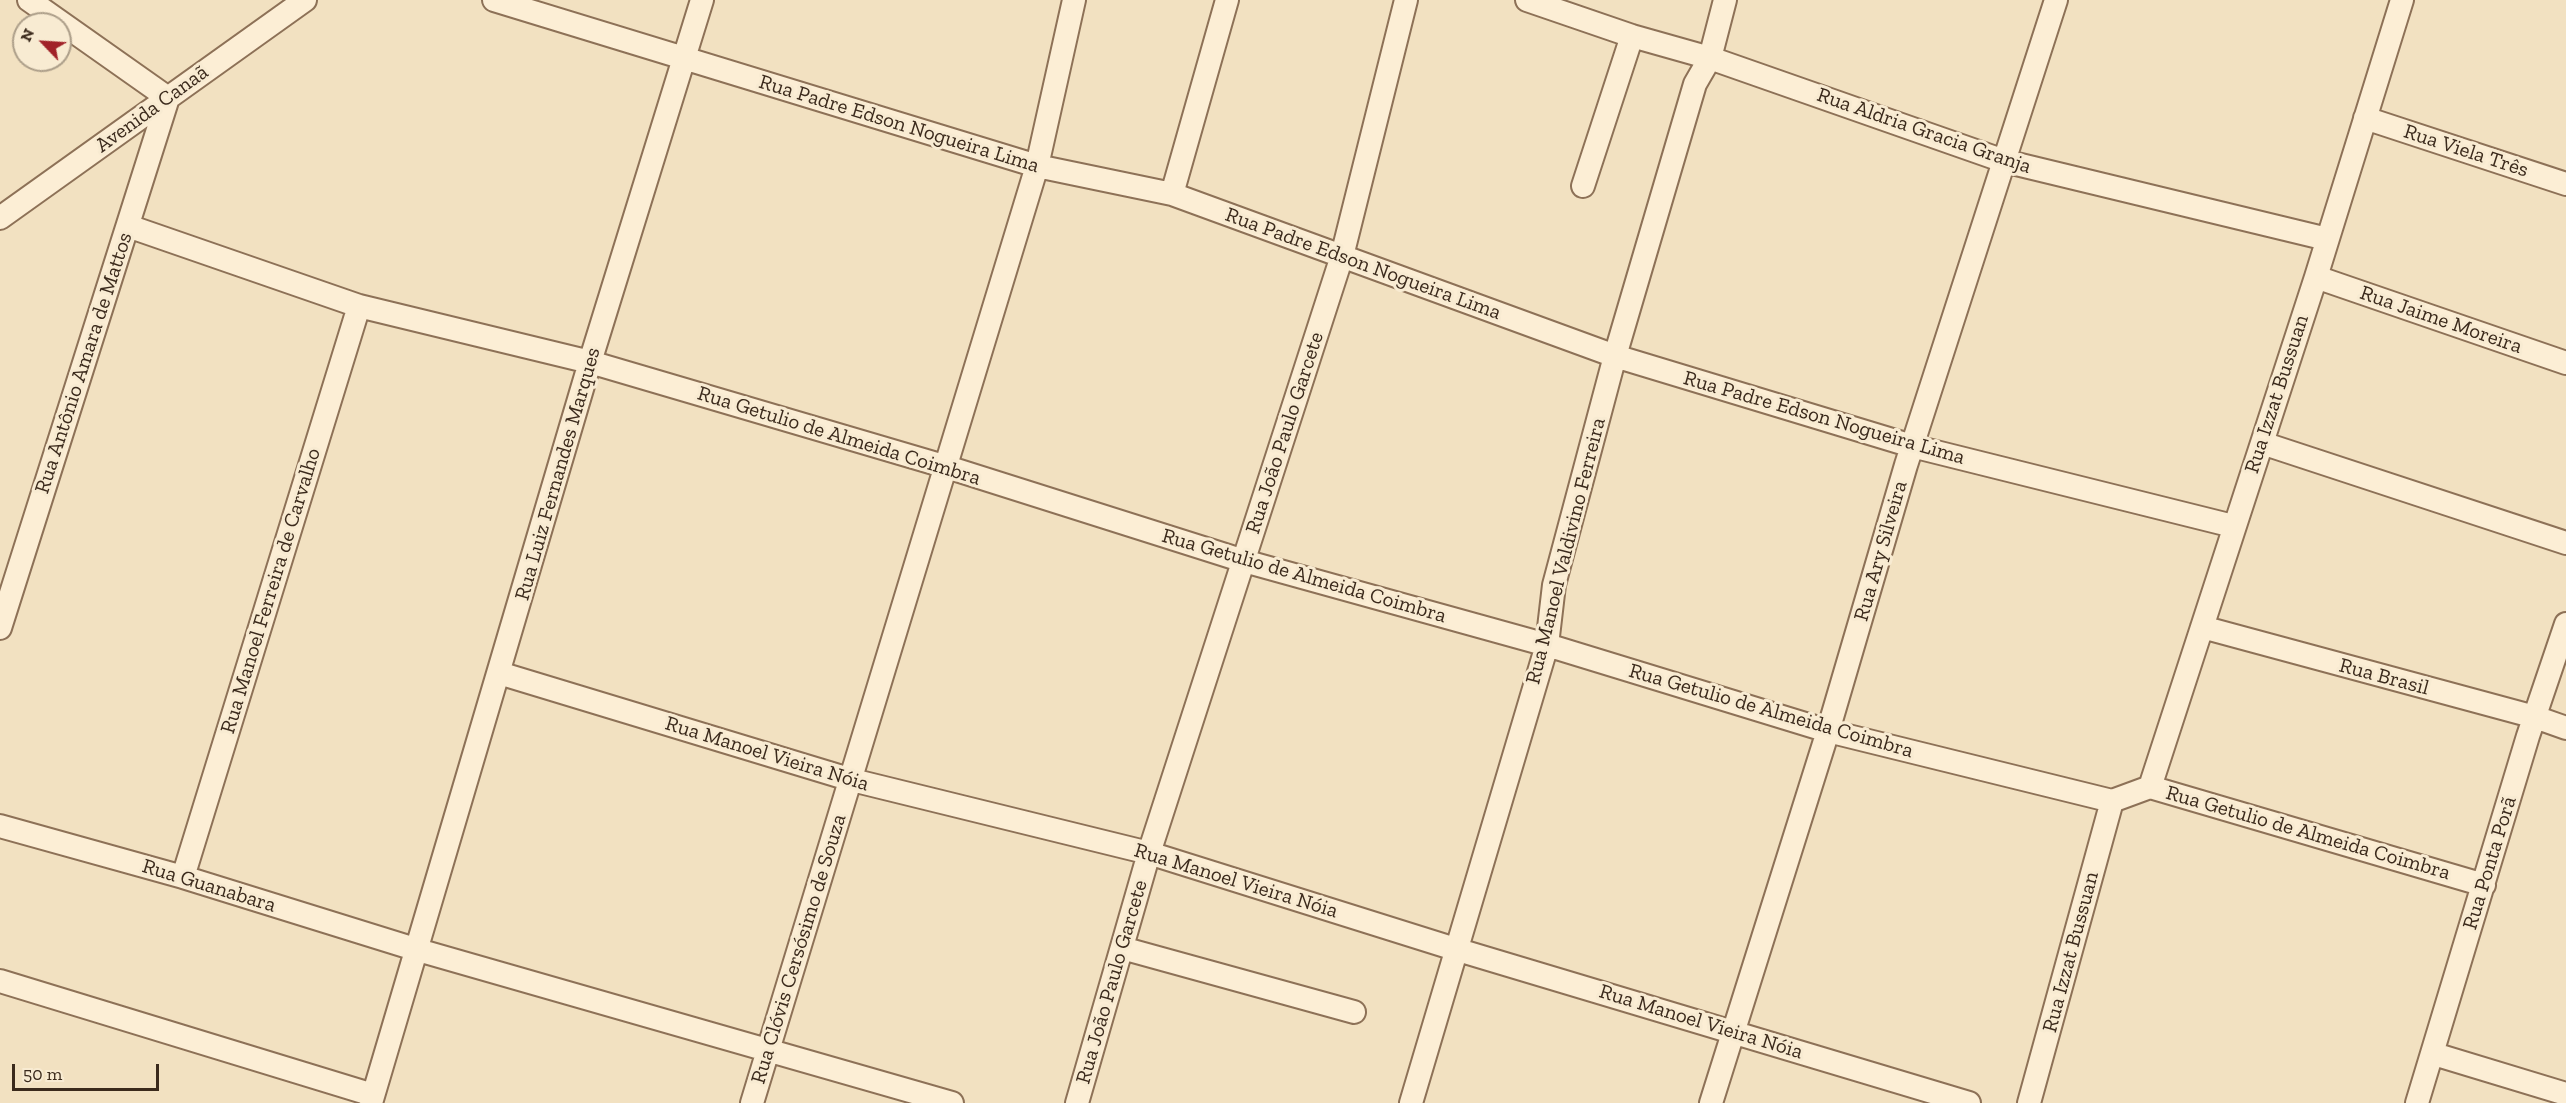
<!DOCTYPE html>
<meta charset="utf-8">
<style>
body{margin:0}
#map{position:relative;width:2566px;height:1103px;overflow:hidden;background:#f2e1c1;font-family:"Zilla Slab",serif}
canvas{display:block}
.north{position:absolute;left:12px;top:12px;width:60px;height:60px;box-sizing:border-box;background:#f8ebd2;border:2px solid #ac9e89;border-radius:50%;rotate:295deg;font-size:16px;font-weight:700;line-height:24px;text-align:center;color:#3b2a1c}
.north::after{content:'';display:block;margin:auto;width:21px;height:27px;background:#a12229;clip-path:polygon(50% 0,100% 100%,50% 72%,0 100%)}
.scale{position:absolute;left:12px;top:1064px;width:147px;height:27px;box-sizing:border-box;border:3px solid #3b2a1c;border-top:0;padding-left:8px;font-size:18px;line-height:21px;white-space:nowrap;color:#3b2a1c;-webkit-text-stroke:4px #f8ebd2;paint-order:stroke}
</style>
<div id="map">
<canvas width="2566" height="1103"></canvas>
<div class="north">N</div>
<div class="scale">50 m</div>
</div>
<script>
const ctx = document.querySelector('canvas').getContext('2d');
ctx.lineJoin = 'round';
const shape = rows => new Path2D(rows.map(r => 'M' + r).join(''));
function strokePath(path, color, width, dash) { ctx.strokeStyle = color; ctx.lineWidth = width; ctx.lineCap = dash ? 'butt' : 'round'; ctx.setLineDash(dash || []); ctx.stroke(path); }
function write(font, color, halo, rows, align = 'center') {
  ctx.font = font + ' "Zilla Slab",serif'; ctx.lineWidth = 6; ctx.setLineDash([]); ctx.textBaseline = 'middle'; ctx.strokeStyle = halo; ctx.fillStyle = color; for (const [text, x, y, turn = 0] of rows) {
    ctx.save(); ctx.translate(x, y); ctx.rotate((+turn || 0) * Math.PI / 180); ctx.textAlign = isNaN(turn) ? turn : align; if (halo) ctx.strokeText(text, 0, 0); ctx.fillText(text, 0, 0); ctx.restore();
  }
}
const minor = shape([
 [494,0,1037,166,1172,194,1615,356,1912,446,2233,526],
 [1527,0,1632,36,1710,58,2004,161,2327,239],
 [2365,118,2566,184],
 [1583,186,1632,36],
 [1172,194,1227,0],
 [0,218,305,0],
 [128,226,359,306,590,362,947,467,1244,561,1547,645,1828,731,2112,801,2150,787,2484,885],
 [2316,277,2566,363],
 [2262,443,2566,543],
 [2202,627,2535,717,2566,728],
 [0,628,168,98,29,0],
 [499,673,852,780,1149,853,1455,949,1969,1103],
 [2150,787,2316,277,2402,0],
 [0,826,183,877,418,950,952,1103],
 [183,877,359,306],
 [1122,948,1354,1012],
 [0,981,373,1095],
 [2434,1054,2566,1094],
 [371,1103,590,362,702,0],
 [752,1103,1037,166,1074,0],
 [1077,1103,1149,853,1342,256,1406,0],
 [1411,1103,1547,645,1554,585,1615,356,1695,84,1710,58,1725,0],
 [1711,1103,1828,731,1906,465,2056,0],
 [2029,1103,2112,801],
 [2417,1103,2528,736,2566,624]
]);
strokePath(minor, '#8d7157', 26);
strokePath(minor, '#fceed5', 22);
write('21px', '#3b2a1c', '#f8ebd2', [
 ["Avenida Canaã",152,109,-36],
 ["Rua Padre Edson Nogueira Lima",899,124,17],
 ["Rua Aldria Gracia Granja",1924,131,19],
 ["Rua Viela Três",2466,151,18],
 ["Rua Padre Edson Nogueira Lima",1363,264,20],
 ["Rua Jaime Moreira",2441,320,19],
 ["Rua Antônio Amara de Mattos",84,363,-72],
 ["Rua Izzat Bussuan",2277,394,-72],
 ["Rua Padre Edson Nogueira Lima",1824,418,16],
 ["Rua João Paulo Garcete",1285,433,-72],
 ["Rua Getulio de Almeida Coimbra",839,436,17],
 ["Rua Luiz Fernandes Marques",558,474,-74],
 ["Rua Manoel Valdivino Ferreira",1566,551,-76],
 ["Rua Ary Silveira",1881,551,-74],
 ["Rua Getulio de Almeida Coimbra",1304,576,16],
 ["Rua Manoel Ferreira de Carvalho",271,591,-73],
 ["Rua Brasil",2384,677,15],
 ["Rua Getulio de Almeida Coimbra",1771,711,16],
 ["Rua Manoel Vieira Nóia",767,754,17],
 ["Rua Getulio de Almeida Coimbra",2308,833,16],
 ["Rua Ponta Porã",2490,863,-73],
 ["Rua Manoel Vieira Nóia",1236,881,17],
 ["Rua Guanabara",209,886,17],
 ["Rua Clóvis Cersósimo de Souza",799,949,-73],
 ["Rua Izzat Bussuan",2071,952,-75],
 ["Rua João Paulo Garcete",1112,982,-74],
 ["Rua Manoel Vieira Nóia",1701,1022,17]
]);
</script>
